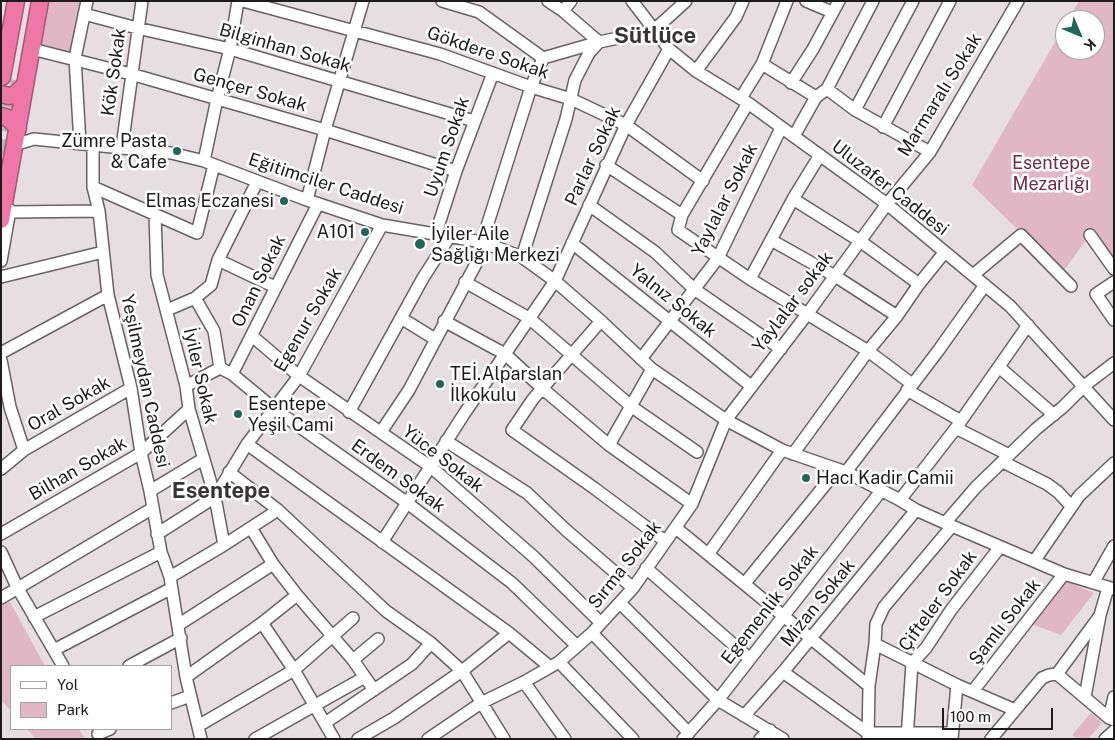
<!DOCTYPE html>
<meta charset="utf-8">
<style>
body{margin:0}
#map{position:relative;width:1115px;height:740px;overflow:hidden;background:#e6dee0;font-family:"Public Sans",sans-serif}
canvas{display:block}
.frame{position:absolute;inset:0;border:2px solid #1e1b1c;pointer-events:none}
.legend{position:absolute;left:10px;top:665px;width:162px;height:65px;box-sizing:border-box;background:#fff;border:1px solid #a5a4a4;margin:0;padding:6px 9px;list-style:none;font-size:15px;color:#1e1b1c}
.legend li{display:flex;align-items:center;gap:10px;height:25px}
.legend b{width:25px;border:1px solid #a5a4a4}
.north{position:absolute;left:1055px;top:10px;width:50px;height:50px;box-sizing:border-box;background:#fff;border:1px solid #a5a4a4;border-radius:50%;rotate:135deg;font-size:14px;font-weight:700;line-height:20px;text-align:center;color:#1e1b1c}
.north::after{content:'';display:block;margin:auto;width:18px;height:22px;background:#226659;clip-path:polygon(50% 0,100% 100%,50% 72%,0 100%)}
.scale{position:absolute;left:942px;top:708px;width:111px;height:22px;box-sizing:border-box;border:2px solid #1e1b1c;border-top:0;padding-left:6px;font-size:15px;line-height:18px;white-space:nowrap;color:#1e1b1c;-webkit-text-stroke:4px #fff;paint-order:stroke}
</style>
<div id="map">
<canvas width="1115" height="740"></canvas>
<div class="frame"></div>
<ul class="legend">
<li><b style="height:6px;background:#fff"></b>Yol</li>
<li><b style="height:14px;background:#e2b7c5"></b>Park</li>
</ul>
<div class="north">K</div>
<div class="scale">100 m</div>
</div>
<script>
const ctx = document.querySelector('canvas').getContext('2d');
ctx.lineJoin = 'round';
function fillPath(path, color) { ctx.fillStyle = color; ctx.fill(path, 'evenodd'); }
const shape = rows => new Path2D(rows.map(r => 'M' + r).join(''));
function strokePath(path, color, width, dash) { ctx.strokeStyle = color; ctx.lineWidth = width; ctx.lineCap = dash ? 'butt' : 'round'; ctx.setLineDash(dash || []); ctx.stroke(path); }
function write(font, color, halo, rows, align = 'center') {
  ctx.font = font + ' "Public Sans",sans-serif'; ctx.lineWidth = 5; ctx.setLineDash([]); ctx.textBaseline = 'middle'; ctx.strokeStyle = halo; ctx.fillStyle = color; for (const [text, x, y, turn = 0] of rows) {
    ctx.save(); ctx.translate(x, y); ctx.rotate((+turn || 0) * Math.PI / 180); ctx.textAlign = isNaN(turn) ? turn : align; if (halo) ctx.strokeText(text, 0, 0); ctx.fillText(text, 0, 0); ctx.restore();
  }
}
fillPath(shape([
 [47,1,84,1,70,54,39,47],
 [1079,1,1114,1,1114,266,1090,235,1062,273,972,185,1065,25,1065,50,1095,50,1095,20,1068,20],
 [1064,580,1094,593,1061,635,1031,624],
 [10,602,45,666,11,666,11,711,1,700,1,605],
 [1091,713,1102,723,1088,739,1077,739,1072,735],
 [27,729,79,729,85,739,36,739]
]), '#e2b7c5');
strokePath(shape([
 [1,155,15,80]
]), '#beb7b9', 16, [16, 8]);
const minor = shape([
 [243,1,440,54,531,87,571,99,626,125,703,181],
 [442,1,479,12,543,58],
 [548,1,563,11,599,42],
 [632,1,669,49,696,71,748,103,887,204,1010,306,1114,420],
 [806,1,832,12],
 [563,11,571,1],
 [84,14,137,28,230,49,474,121],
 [32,49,131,74,325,130,456,171],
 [543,58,599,42,653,31,686,1],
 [762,64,816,97],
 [696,71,736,17,743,1],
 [791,83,813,49,839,1],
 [827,89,855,110,930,152],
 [741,98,762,64,787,1],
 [748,103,682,215,678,230,750,279,868,351,912,384],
 [855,110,913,1],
 [883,127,950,1],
 [794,136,816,97,827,89,873,1],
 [80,144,75,58,87,1],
 [93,146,93,187,99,211,108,295,131,388,141,453,150,491,161,552,170,577,186,677,201,739],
 [122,147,142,1],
 [14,149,14,145,34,139,171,153,204,161,307,200,382,225,482,242,522,257,555,281,601,321,652,369,726,420,782,450,846,472,900,500,916,510,952,526,1064,574,1114,589],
 [204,161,217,99,230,49,238,1],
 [606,165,682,215],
 [93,187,197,233,214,165],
 [793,199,860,241,919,284],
 [307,200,325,130,363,1],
 [589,205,655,252,694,289,781,349],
 [10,212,99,211],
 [155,214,157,275,186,386,189,409,215,497,224,545],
 [436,233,456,171,493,73],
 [1090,235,1114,269],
 [771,240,835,276,897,316],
 [482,242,531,87,543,58],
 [572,243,751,386],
 [522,257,566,119,575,80,589,53,599,42],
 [218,260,275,287],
 [1,261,10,210],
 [973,275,1021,235,1071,286],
 [1,277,103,252],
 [750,279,793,199,820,155],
 [465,282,529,318,632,407,697,452],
 [1114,282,1096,294,1114,320],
 [195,298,214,331,220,368],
 [167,310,195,298,211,285,218,260,257,182],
 [401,318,435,339],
 [444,321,505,354,543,389,609,445,692,504],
 [601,321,533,399,512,430,594,488,665,541],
 [252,336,299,376,431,467,534,557,601,623],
 [1,353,108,295],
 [641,359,718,258,781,128],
 [1,360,10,407,24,450],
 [999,367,1054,415],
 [232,374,318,204],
 [186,386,220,368,232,374,273,408,406,502,512,583,577,646],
 [907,390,961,421],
 [349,412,423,278,450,236],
 [956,428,1009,455],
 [381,432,409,390,487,243],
 [446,441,527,493,566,530,633,588],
 [247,444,509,633,550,667],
 [609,445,652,369],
 [793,454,868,351,897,316,919,284,944,253],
 [1003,462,1047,484,1058,492,1071,506],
 [1,469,24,450,131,388],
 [229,472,278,510,386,611,431,643,462,671,504,739],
 [846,472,938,351,985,285],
 [150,491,203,459],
 [900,500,956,428,1028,325],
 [945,523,976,487,1036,429,1063,407,1084,386,1114,363],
 [251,528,273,564,297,595,353,660,374,690],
 [676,528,869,686],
 [1,534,141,453,189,409],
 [157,534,215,497,247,444,299,376,382,225],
 [382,542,464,414,555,281,626,125,669,49],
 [1,552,17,587,63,666],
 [709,553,782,450],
 [1035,560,1079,496,1114,463],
 [646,568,750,659],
 [170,577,224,545,278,510],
 [745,583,838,469],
 [1093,583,1114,546],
 [1,598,153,508],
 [620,603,718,700,783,739],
 [34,617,161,552],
 [262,623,294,670,334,739],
 [178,625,273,564],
 [592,633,689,733],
 [875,644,957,685,1015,710],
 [54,650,170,589],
 [353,660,378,639],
 [559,662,633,739],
 [129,666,181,638],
 [783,672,868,733,952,733],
 [1057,674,1109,718,1114,720],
 [1057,674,1099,617],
 [186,677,262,623,297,595],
 [524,682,565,739],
 [973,691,1064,574],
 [1085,697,1100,615,1108,588],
 [171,703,190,696],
 [744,716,783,672,916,510],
 [1109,718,1114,697],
 [325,723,412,664,431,643],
 [198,726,294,670,353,618],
 [98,734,110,729],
 [255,739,365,677],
 [358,739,394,718,462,671,509,633],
 [428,739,481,703,524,682,559,662,592,633,633,588,692,504,726,420,808,313,887,204,930,152,1018,1],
 [683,739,718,700,881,491],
 [760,739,770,730],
 [868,739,869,686,875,644,876,624,884,607,952,526],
 [907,739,912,663,926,648,951,610,1000,547],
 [952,739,957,685],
 [991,739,1042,678,1049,675,1057,674],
 [1105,739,1114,731]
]);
const highway = shape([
 [2,77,16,1],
 [1,94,9,96,14,95,24,86],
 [1,116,8,118,18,128],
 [1,220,40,1]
]);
strokePath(minor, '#696264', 14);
strokePath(highway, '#a55775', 19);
strokePath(minor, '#fff', 11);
strokePath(highway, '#ee77a5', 16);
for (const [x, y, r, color] of [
 [177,151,5,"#226659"],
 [284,201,5,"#226659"],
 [365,232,5,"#226659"],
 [420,244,6,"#226659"],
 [440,384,5,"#226659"],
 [238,414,5,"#226659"],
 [806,478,5,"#226659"]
]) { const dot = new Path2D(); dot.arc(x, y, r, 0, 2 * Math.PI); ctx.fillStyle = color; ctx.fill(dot); strokePath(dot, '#fff', 2); }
write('18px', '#1e1b1c', '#fff', [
 ["Bilginhan Sokak",285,48,16],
 ["Gökdere Sokak",488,53,19],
 ["Kök Sokak",114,72,-82],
 ["Gençer Sokak",250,90,16],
 ["Marmaralı Sokak",940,95,-58],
 ["Uyum Sokak",447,147,-71],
 ["Parlar Sokak",593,156,-65],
 ["Eğitimciler Caddesi",326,184,18],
 ["Uluzafer Caddesi",890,188,38],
 ["Yaylalar Sokak",725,200,-63],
 ["Onan Sokak",259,281,-64],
 ["Yalnız Sokak",673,301,39],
 ["Yaylalar sokak",793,302,-53],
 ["Egenur Sokak",308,320,-60],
 ["İyiler Sokak",200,376,77],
 ["Yeşilmeydan Caddesi",145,381,78],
 ["Oral Sokak",69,404,-30],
 ["Yüce Sokak",443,459,38],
 ["Bilhan Sokak",78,469,-30],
 ["Erdem Sokak",398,476,36],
 ["Sırma Sokak",625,565,-52],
 ["Çifteler Sokak",938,601,-54],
 ["Mizan Sokak",818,603,-51],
 ["Egemenlik Sokak",770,605,-52],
 ["Şamlı Sokak",1005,622,-52]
]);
write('18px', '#1e1b1c', '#fff', [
 ["Zümre Pasta",167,141,"right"],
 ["& Cafe",167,162,"right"],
 ["Elmas Eczanesi",274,201,"right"],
 ["A101",355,232,"right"],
 ["İyiler Aile",431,234],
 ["Sağlığı Merkezi",431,255],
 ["TEİ.Alparslan",450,374],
 ["İlkokulu",450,395],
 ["Esentepe",248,404],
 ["Yeşil Cami",248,425],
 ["Hacı Kadir Camii",816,478]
], 'left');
write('18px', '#6c2d46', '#fff', [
 ["Esentepe",1051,163],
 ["Mezarlığı",1051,184]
]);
write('bold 22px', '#393335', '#fff', [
 ["Sütlüce",655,36],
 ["Esentepe",221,491]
]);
</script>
